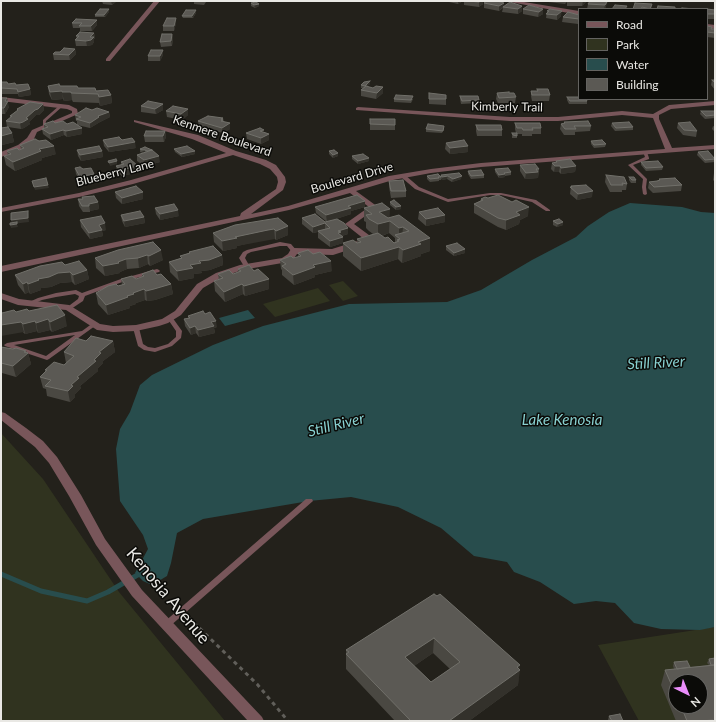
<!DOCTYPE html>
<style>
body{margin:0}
#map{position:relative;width:716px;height:722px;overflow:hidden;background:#23211b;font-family:Lato,sans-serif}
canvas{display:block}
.frame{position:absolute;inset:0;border:2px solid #e9e8e4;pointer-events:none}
.legend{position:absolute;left:578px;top:8px;width:130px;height:92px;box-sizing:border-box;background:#0b0b08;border:1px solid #646360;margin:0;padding:5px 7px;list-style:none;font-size:12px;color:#e9e8e4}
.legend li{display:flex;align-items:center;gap:8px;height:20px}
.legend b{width:20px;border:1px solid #646360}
.north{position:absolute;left:668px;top:674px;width:40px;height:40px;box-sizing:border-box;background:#0b0b08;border:1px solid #646360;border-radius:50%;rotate:137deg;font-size:11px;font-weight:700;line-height:16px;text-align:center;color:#e9e8e4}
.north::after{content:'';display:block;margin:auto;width:14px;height:18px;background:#eb8dfb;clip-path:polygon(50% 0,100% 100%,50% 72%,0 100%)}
</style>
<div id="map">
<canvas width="716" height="722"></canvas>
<div class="frame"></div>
<ul class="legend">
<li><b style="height:5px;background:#78565a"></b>Road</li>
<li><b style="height:11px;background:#30331f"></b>Park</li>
<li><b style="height:11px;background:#284d4d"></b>Water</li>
<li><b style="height:11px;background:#5b5954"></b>Building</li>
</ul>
<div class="north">N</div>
</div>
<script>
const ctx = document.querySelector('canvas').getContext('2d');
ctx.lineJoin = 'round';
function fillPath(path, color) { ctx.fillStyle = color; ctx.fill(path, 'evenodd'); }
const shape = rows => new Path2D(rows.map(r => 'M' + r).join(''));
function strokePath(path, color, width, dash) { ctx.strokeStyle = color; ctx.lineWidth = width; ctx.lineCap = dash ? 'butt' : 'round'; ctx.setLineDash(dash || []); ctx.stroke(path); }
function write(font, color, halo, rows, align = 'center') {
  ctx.font = font + ' Lato,sans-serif'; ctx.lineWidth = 3; ctx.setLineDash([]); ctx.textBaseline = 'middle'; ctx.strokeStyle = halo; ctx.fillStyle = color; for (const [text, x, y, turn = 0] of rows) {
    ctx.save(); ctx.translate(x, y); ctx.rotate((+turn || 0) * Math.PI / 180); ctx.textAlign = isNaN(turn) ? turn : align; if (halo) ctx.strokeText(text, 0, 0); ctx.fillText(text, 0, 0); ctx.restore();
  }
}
fillPath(shape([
 [343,281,358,296,343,301,329,285],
 [318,288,330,301,275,317,263,304],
 [1,433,43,479,119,592,225,721,1,721],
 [715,627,715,721,639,721,598,645],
 [676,682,700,682,700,706,676,706]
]), '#30331f');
fillPath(shape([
 [630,203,682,207,701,212,715,213,715,627,700,630,661,629,634,623,615,603,596,601,574,604,540,582,514,572,507,562,474,556,441,528,398,507,351,497,309,501,203,519,177,533,171,563,167,576,152,585,143,581,135,573,148,549,143,535,120,501,116,449,120,429,130,412,140,385,152,375,213,345,263,326,349,304,447,302,481,290,532,260,576,237,588,226,609,212],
 [248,310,255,318,225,326,219,318]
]), '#284d4d');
strokePath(shape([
 [1,574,41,591,87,601,108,592,141,573]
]), '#284d4d', 5);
strokePath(shape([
 [188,617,257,684,288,721]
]), '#615f5a', 3, [4, 4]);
fillPath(shape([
 [60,105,63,106,46,121,45,127,43,127,43,120,60,105],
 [643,151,647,152,649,158,649,159,633,165,647,179,646,187,647,194,645,195,643,194,642,187,643,179,628,165,645,157,643,152,643,151],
 [401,175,405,175,419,187,448,199,490,193,501,193,536,200,550,210,550,211,546,211,532,202,501,195,490,195,448,202,415,189,401,177,401,175],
 [280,242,291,244,297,251,294,253,292,252,287,246,280,246,251,252,247,254,245,258,250,267,247,269,245,268,239,258,243,252,247,250,280,242],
 [157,269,159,270,160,271,159,272,125,281,85,296,83,301,71,309,69,310,66,308,78,299,79,296,75,294,56,297,42,300,30,305,27,303,38,298,56,293,76,290,82,293,121,279,157,269],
 [170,316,172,317,182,331,181,338,172,346,155,352,144,350,138,346,133,328,134,327,136,326,139,328,143,344,148,347,155,348,168,344,176,337,176,331,167,318,170,316],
 [93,323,96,325,95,326,49,359,47,360,5,346,4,345,7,343,82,331,93,323],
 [75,335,46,356,14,345,75,335],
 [306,499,312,499,313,501,169,627,166,628,163,627,162,625,163,623,306,499]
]), '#78565a');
fillPath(shape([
 [154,1,160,1,110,61,106,61,106,59,154,1],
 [505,1,518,1,579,11,579,15,505,1],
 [707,24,715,25,715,29,707,28,707,24],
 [1,97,69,105,77,109,78,114,37,132,33,141,24,149,1,157,1,152,18,145,27,138,32,130,72,113,72,111,67,109,1,101,1,97],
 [715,101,715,105,671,109,659,115,659,119,672,148,715,145,715,149,481,167,431,173,393,180,356,191,378,207,354,224,373,238,374,240,373,242,333,255,297,254,294,258,288,262,242,270,222,277,203,288,181,315,168,323,159,326,136,331,113,332,97,330,66,310,18,305,1,299,1,293,19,299,69,305,100,324,113,326,136,325,162,319,175,311,197,284,216,273,240,265,282,258,288,254,291,249,294,248,332,249,364,239,345,224,369,207,350,193,289,210,1,272,1,266,240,216,241,213,276,189,278,182,277,177,270,169,260,164,233,155,133,184,79,197,1,212,1,208,79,193,131,180,226,153,192,139,134,122,134,120,198,135,236,151,266,160,276,165,285,177,286,182,283,190,251,214,288,206,389,176,431,169,481,163,665,149,653,118,622,115,558,121,510,121,356,110,356,108,358,107,510,117,558,117,622,111,653,114,669,105,715,101]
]), '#78565a');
fillPath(shape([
 [1,412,5,413,26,428,43,441,57,457,81,495,105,539,142,590,262,717,264,721,248,721,132,596,96,545,69,496,49,463,35,447,1,420,1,412]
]), '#78565a');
fillPath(shape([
 [102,1,117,1,112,5,103,4],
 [194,1,210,1,209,2,206,2,204,5,194,4],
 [449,1,463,1,458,4,449,2],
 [464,1,483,1,483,4,479,7,464,5],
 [548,1,586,1,586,2,582,6,567,6,567,2,565,4,548,2],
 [607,2,606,6,605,9,587,9,588,4],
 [251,3,259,6,255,8,251,6],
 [484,3,504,3,503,7,522,6,522,11,518,14,502,12,503,8,499,11,484,8],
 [652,4,651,9,633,9],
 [523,9,543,9,543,14,538,17,523,14],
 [707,9,715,10,715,19,707,19],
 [196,10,196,13,193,18,183,18,182,16],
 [547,11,561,16,557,20,546,18],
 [109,12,105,17,95,17,95,15],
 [579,15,579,23,578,24,562,22,563,17],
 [97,20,97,25,92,31,80,31,80,28,73,28,72,23],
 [176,23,174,31,163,31,163,26],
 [707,26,711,29,715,29,715,38,707,37],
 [94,33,95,38,94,39,94,42,92,45,87,46,76,46,75,40,77,39,76,36],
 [172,34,173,39,172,46,161,47,160,42],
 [75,49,76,54,70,60,54,60,53,54,60,52],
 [163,50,163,55,160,61,148,61,148,56],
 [712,80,715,80,715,90,711,85],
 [1,82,30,89,31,95,19,97,18,94,1,94],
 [370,84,367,86,383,93,376,99,361,96,361,90,363,88,361,88,361,85],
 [48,86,60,86,96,91,111,95,112,103,100,106,99,103,73,102,72,100,64,101,63,99,52,100,49,94],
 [537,89,550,95,549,101,532,101,531,96,531,91,537,91],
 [429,93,446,99,446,105,429,104],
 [497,93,509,93,516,97,515,103,498,103,496,99],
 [460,96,479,100,479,103,461,104,460,99],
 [567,97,587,101,587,104,569,104,567,100],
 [1,98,9,107,5,114,1,114],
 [394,99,413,99,411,103,394,102],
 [43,104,44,110,39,115,36,115,29,122,30,124,24,128,21,129,8,127,12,133,14,142,2,145,1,144,1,128,7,127,6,121,11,118,10,116,17,111,17,109],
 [163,104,163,110,156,114,141,112,141,106],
 [188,109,188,115,182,120,167,117,166,111],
 [92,110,109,112,110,117,100,122,90,128,77,125,77,121,76,121,75,115],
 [701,111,715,111,715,118,705,119,700,114],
 [223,118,224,122,230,129,223,133,199,127,198,121],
 [370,119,395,119,395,130,370,130],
 [564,122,591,126,590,131,575,132,575,135,564,135,560,129,561,124,564,123],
 [515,123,541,128,541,134,532,134,532,136,522,136,522,134,517,134,517,138,512,138,512,133,516,133,515,129],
 [612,123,633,127,633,130,615,131,611,126],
 [678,123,697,131,696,137,683,135,677,128],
 [44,124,82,134,67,137,64,135,51,140,43,134,42,129,44,128],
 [476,125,502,130,502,136,477,136,476,131],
 [444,126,444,129,442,133,426,132,426,129],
 [713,126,715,127,715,132,712,129],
 [165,131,166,137,164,142,145,142,144,136],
 [264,132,269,134,269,140,261,144,247,139,246,133],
 [103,140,122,140,136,148,109,152,104,146],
 [591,141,606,144,605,147,594,148,591,144],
 [446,143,468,152,450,154,445,149],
 [20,145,56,154,42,158,42,160,15,171,6,165,4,156,8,155,7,151,21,149],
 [145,147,160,162,145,166,137,161,137,155,143,153,140,152,140,149],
 [174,149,195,151,195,154,182,157,175,152],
 [77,150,102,151,103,157,81,161,78,156],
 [329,151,338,153,338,156,333,158,329,154],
 [698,152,715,159,715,162,705,163,697,155],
 [352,156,369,161,358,164,352,159],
 [556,161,576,166,575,172,561,174,559,172,554,172,551,169,552,163,555,163],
 [121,162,139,172,122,176,117,172,116,166,121,165],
 [641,162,663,167,662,170,646,171,641,165],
 [520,165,539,169,538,178,525,179,520,171],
 [75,168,94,174,95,180,81,183,76,174],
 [495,169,511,172,511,175,505,176,505,177,499,178,495,172],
 [468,171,484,175,484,178,471,179,468,174],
 [714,173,715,173,715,182,713,180],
 [441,175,461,179,452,182,447,179,442,180,441,178],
 [606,175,627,184,626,190,622,190,622,192,610,192,605,182],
 [427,176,441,177,441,180,439,180,439,181,430,182,427,179],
 [629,177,636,180,636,183,631,183,629,180],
 [659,179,682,185,681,191,653,193,648,188,649,182,657,181,659,180],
 [389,181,406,191,406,197,391,198,389,187],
 [571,186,592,197,577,200,570,194],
 [115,192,143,192,143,199,122,204,116,198],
 [82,197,98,202,99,209,90,211,90,212,83,212,79,206,78,199,83,199],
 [481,199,528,216,520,220,519,224,506,230,498,227,474,213,474,204,480,201],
 [390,202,401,209,396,210,390,205],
 [315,207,365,207,351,211,351,214,327,222,316,213],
 [155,208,179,216,160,220,156,214],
 [364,208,390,218,399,215,430,251,421,254,421,256,402,263,398,259,361,271,343,256,343,243,330,247,318,238,318,232,313,233,302,224,302,218,348,228,348,234,342,236,343,237,343,243,357,243,357,239,373,234,369,231,366,228,366,222,364,221],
 [389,233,395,238,395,242,394,243,385,238,382,236],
 [419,212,445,215,445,222,426,226,418,219],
 [121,215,144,217,145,223,125,227,122,221],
 [80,220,106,230,102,231,103,236,90,239,81,227],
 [553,221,563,225,557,227,553,225],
 [288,226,288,235,276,240,275,239,268,239,237,246,237,248,223,251,214,242,213,233],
 [153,242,163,260,150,266,148,264,139,268,127,269,120,272,120,273,105,276,96,268,95,258],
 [446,246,465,249,465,253,454,256,446,250],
 [189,252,222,255,223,265,210,270,201,271,202,273,194,274,194,278,179,281,170,272,169,262,181,258,180,256,189,253],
 [298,253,332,271,315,275,315,277,294,285,282,275,282,270,281,269,280,260,293,258,298,257],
 [65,265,87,270,89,279,75,285,72,282,60,283,51,287,41,288,41,290,30,294,29,292,25,294,18,285,15,275],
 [238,269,254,271,269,279,269,289,245,296,243,294,225,302,215,291,214,281,219,280,218,274,233,274,238,272],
 [142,274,157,275,171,284,173,294,155,300,147,301,145,300,136,303,136,304,130,306,130,308,108,315,98,304,96,293,122,285,121,279,136,279,142,277],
 [29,311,67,326,52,332,50,330,38,333,37,331,25,334,2,313],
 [188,316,217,327,214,328,215,333,199,337,196,333,191,335,185,326,184,319,188,318],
 [86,341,113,341,115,352,103,361,103,363,98,368,98,371,80,386,81,388,75,394,75,397,70,402,47,396,46,389,43,388,40,377,46,372,45,370,64,365,66,363,64,352],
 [1,347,13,349,26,351,27,353,28,353,31,364,16,377,2,373,1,374],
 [434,594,519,669,518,685,469,721,395,721,346,669,346,650],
 [433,653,450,669,431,682,414,666],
 [715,658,715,721,676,721,661,685,665,670,674,669,673,666,674,662,690,667,709,665,707,663,709,659],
 [676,682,700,706,676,706],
 [609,716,623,721,609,721,608,720]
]), '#4a4842');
fillPath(shape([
 [111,1,117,1,112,5],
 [458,1,463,1,458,4],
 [481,1,483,1,483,4,479,7,479,2],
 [583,1,586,1,586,2,582,6],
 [607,2,606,6,604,9,605,5],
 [504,3,503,7,499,11,499,6],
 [259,4,259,6,255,8,254,5],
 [522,6,522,11,518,14,518,9],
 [109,9,109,12,105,17,104,15],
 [543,9,543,14,538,17,539,12],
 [196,10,196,13,193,18,192,16],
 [562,11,561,16,557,20,557,15],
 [176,18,176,23,174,31,174,26],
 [97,20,97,25,92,31,91,26],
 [94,33,95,38,94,39,94,42,92,45,87,46,86,41],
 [172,34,173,39,172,46,171,41],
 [75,49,76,54,70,60,69,55],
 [163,50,163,55,160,61,160,56],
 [370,81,370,84,365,88,365,86],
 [383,87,383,93,376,99,377,93],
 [30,89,31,95,19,97,18,92],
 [62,91,63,99,52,100,50,92],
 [62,92,71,92,72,100,64,101],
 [111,95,112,103,100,106,99,97],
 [7,98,9,107,5,114,4,108,5,101],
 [43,104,44,110,39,115,36,115,29,122,30,124,24,128,21,129,20,123,26,118,35,110],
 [163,104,163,110,156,114,155,109],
 [188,109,188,115,182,120,181,114],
 [109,112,110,117,100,122,90,128,90,123,98,116],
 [230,123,230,129,223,133,222,128],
 [82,128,82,134,67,137,66,131],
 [63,130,64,135,51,140,50,134],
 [165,131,166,137,164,142,163,136],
 [12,133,14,142,2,145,1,136],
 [269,134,269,140,261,144,261,138],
 [135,142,136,148,109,152,108,147],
 [54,146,56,154,42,158,42,160,15,171,13,162,39,149],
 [468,146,468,152,450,154,450,148],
 [142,150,145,150,145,153,143,153],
 [102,151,103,157,81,161,80,155],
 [195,151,195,154,182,157,181,154],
 [338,153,338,156,333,158,333,155],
 [159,156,160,162,145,166,144,160],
 [369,158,369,161,358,164,358,161],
 [117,161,117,164,110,166,109,163],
 [138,166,139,172,122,176,121,170],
 [555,166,560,166,559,172,554,172],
 [576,166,575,172,561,174,561,168],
 [538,172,538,178,525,179,526,173],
 [94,174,95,180,81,183,80,177],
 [505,174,505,177,499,178,499,175],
 [448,176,447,179,442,180,442,177],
 [462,176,461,179,452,182,453,179],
 [48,185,49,188,35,190,34,187],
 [593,191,592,197,577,200,578,194],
 [143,192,143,199,122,204,122,198],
 [365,201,365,207,351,211,351,214,327,222,326,215,348,206],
 [98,202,99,209,90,211,89,204],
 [401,206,401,209,396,210,396,207],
 [529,207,528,216,520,220,519,224,506,230,506,220,516,212],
 [390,209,389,233,378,237,378,224,379,212],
 [178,210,179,216,160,220,160,214],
 [28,211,29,222,12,224,11,220],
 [445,215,445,222,426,226,426,219],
 [144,217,145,223,125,227,124,221],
 [563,222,563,225,557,227,558,224],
 [105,223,106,230,102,231,103,236,90,239,89,233,99,225],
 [325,223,325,230,313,233,313,227],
 [17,224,18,227,11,228,10,225],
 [288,226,288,235,276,240,276,231],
 [403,227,402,239,399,238,399,228],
 [348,228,348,234,341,236,343,237,343,243,330,247,330,241,338,231],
 [274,229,275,239,237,246,237,248,223,251,222,241,235,237],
 [430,238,430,251,421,254,421,256,402,263,403,250,418,242],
 [399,247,398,259,361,271,361,258],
 [465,249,465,253,454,256,454,253],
 [161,250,163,260,150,266,149,256],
 [147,255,148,264,139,268,138,258],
 [222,255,223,265,210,270,201,271,202,273,194,274,194,278,179,281,177,271,199,261],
 [126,259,127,269,120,272,120,273,105,276,103,266],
 [331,261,332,271,315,275,315,277,294,285,293,275,313,265],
 [87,270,89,279,75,285,73,275],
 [70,272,72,282,60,283,51,287,41,288,41,290,30,294,28,284,38,279,58,273],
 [269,279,269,289,245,296,244,286],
 [27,282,29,292,25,294,23,284],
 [171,284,173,294,155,300,147,301,146,291],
 [242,284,243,294,225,302,224,292],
 [144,289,145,300,136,303,136,304,130,306,130,308,108,315,106,305,127,296,133,293],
 [65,315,67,326,52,332,50,322],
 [48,319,50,330,38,333,36,323],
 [35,321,37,331,25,334,23,324],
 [216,321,217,327,214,328,215,333,199,337,198,330,211,322],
 [21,322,24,332,1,336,1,325],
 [195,326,196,333,191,335,190,328],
 [113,341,115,352,103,361,103,363,98,368,98,371,80,386,81,388,75,394,75,397,70,402,68,391,71,385,77,377,94,360,99,352],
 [26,351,27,354,28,353,31,364,16,377,13,366],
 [434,638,433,653,404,673,405,657],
 [520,665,519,671,520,670,518,685,469,721,449,721]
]), '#33312b');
const building = shape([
 [468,1,481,1,479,2,468,1],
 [487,1,497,1,504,3,499,6,484,3,487,1],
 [590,1,601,1,607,2,605,5,588,4,590,1],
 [256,2,259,4,254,5,251,3,256,2],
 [510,2,522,6,518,9,503,7,510,2],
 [635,3,652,4,650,9,642,7,641,9,633,9,635,3],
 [529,5,543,9,539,12,523,9,529,5],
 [615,5,627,6,625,9,612,9,615,5],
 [658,6,675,7,675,9,657,9,658,6],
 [682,8,696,9,682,9,682,8],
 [100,9,109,9,104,15,95,15,100,9],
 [550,9,562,11,557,15,546,14,549,11,547,11,550,9],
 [707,9,715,10,715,14,707,14,707,9],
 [186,10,196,10,192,16,182,16,186,10],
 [568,12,579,15,579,19,563,17,568,12],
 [167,18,176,18,174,26,163,26,167,18],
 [76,19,97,20,91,26,79,26,82,23,72,23,76,19],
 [707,26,712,27,711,29,715,29,715,33,707,32,707,26],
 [80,32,94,33,90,37,94,37,91,40,86,41,75,40,79,36,76,36,80,32],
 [162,34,172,34,171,41,160,42,162,34],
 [64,48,75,49,69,55,53,54,55,52,60,52,64,48],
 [151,50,163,50,160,56,148,56,151,50],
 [712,80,715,80,715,83,712,80],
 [370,81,365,86,361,85,364,82,370,81],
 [1,82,7,82,8,84,15,83,16,85,28,84,30,89,18,92,17,89,1,88,1,82],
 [59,84,60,86,77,86,78,88,95,88,96,91,108,90,111,95,99,97,98,94,71,93,71,92,62,92,62,91,50,92,48,86,59,84],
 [366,86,373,88,376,86,383,87,377,93,361,90,366,86],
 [537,89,548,89,550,95,532,95,531,91,538,91,537,89],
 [509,92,509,93,514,93,516,97,499,98,497,93,509,92],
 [429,93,446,95,446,99,429,99,429,93],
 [396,95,413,96,411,100,394,99,396,95],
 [460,96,478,96,479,100,462,101,460,96],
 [567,97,579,97,579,99,586,99,587,101,570,101,567,97],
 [1,98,7,98,5,101,8,101,4,108,1,108,1,98],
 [148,101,163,104,155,109,141,106,148,101],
 [30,102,43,104,38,109,35,110,26,118,28,119,23,122,20,123,6,121,12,116,10,116,18,110,17,109,30,102],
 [173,106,188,109,181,114,166,111,173,106],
 [86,108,92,110,97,108,109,112,98,116,99,117,90,123,76,119,81,117,75,115,86,108],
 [701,111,715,111,715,115,706,116,701,111],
 [208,116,223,118,221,119,223,120,221,121,230,123,222,128,198,121,208,116],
 [370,119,395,119,395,125,370,124,370,119],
 [53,121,55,123,63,121,67,124,73,122,82,128,66,131,63,130,50,134,42,129,48,127,44,124,53,121],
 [588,121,591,126,574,126,576,129,565,129,561,124,565,123,564,122,588,121],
 [629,122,633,127,616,128,612,123,629,122],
 [690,122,697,131,684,130,678,123,690,122],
 [515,123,540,123,541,128,532,128,533,130,523,130,522,128,517,128,515,123],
 [428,124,444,126,443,131,426,129,428,124],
 [476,125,501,125,502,130,478,130,476,125],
 [8,127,12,133,1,136,1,128,8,127],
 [260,128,264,130,260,131,269,134,261,138,246,133,260,128],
 [146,131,165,131,163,136,144,136,146,131],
 [512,133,517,133,517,136,513,135,512,133],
 [119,137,122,140,132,138,135,142,108,147,103,140,119,137],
 [35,139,39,141,46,140,54,146,39,149,41,151,13,162,4,156,11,154,7,151,17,148,19,150,24,148,20,145,35,139],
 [464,140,468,146,450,148,446,143,464,140],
 [602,140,606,144,594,145,591,141,602,140],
 [99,146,102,151,80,155,77,150,99,146],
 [187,146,195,151,181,154,174,149,187,146],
 [145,147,152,150,147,151,145,150,142,150,140,149,145,147],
 [152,150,159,156,144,160,137,155,152,150],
 [334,150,338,153,333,155,329,151,334,150],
 [708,151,715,159,705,160,698,152,708,151],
 [363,154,369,158,358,161,352,156,363,154],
 [116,159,117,161,109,163,108,161,116,159],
 [130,159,138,166,121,170,116,166,124,164,121,162,130,159],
 [570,159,576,166,561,168,560,166,555,166,552,163,557,162,556,161,570,159],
 [658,161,663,167,646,168,641,162,658,161],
 [535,164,539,169,536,169,538,172,526,173,520,165,535,164],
 [80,167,83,169,91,168,94,174,80,177,75,168,80,167],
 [508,168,511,172,504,173,505,174,499,175,495,169,508,168],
 [481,170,484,175,471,176,468,171,481,170],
 [459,173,462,176,453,179,448,176,442,177,441,175,459,173],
 [438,174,441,177,438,177,439,178,430,179,427,176,438,174],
 [606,175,624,177,627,184,622,183,623,185,611,185,606,175],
 [629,177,634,177,636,180,632,180,629,177],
 [46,178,48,185,34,187,32,181,46,178],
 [675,178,682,185,654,187,649,182,657,181,660,180,659,179,675,178],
 [403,180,406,191,391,191,389,181,403,180],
 [586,185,593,191,578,194,570,187,572,187,571,186,586,185],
 [136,186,143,192,122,198,115,192,136,186],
 [357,195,365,201,348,206,351,208,326,215,315,207,357,195],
 [498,195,512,202,516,200,529,207,516,212,520,215,506,220,498,218,474,204,483,200,481,199,485,197,488,198,498,195],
 [94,196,98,202,89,204,89,206,82,206,78,199,83,199,82,197,94,196],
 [394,200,401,206,396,207,390,202,394,200],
 [382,203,390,209,379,212,388,218,399,215,430,238,418,242,421,244,403,250,399,247,361,258,343,243,353,240,357,243,361,242,357,239,378,233,385,238,388,237,394,243,399,241,397,240,400,239,395,235,409,231,403,227,399,228,390,221,378,224,369,219,366,215,372,214,364,208,382,203],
 [174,204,178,210,160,214,155,208,174,204],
 [438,208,445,215,426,219,419,212,438,208],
 [28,211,28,218,11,220,11,213,28,211],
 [140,211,144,217,124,221,121,215,140,211],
 [315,214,325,222,337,219,344,223,348,228,338,231,341,232,338,233,343,237,330,241,318,231,330,228,325,223,313,227,302,218,315,214],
 [101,216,105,223,99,225,102,230,89,233,80,220,101,216],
 [278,218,288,226,276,231,274,229,268,230,235,237,237,238,222,241,213,233,235,225,278,218],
 [559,219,563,222,558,224,553,221,559,219],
 [17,222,17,224,10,225,10,223,17,222],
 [153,242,161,250,149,256,147,255,138,258,126,259,118,262,119,263,103,266,95,258,118,250,153,242],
 [457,243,465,249,454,253,446,246,457,243],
 [213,246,222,255,209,260,199,261,201,263,190,265,193,268,177,271,169,262,182,258,180,256,190,253,189,252,213,246],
 [308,250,313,254,320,252,331,261,313,265,315,267,293,275,282,266,286,264,280,260,291,256,293,258,301,256,298,253,308,250],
 [79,261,87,270,73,275,70,272,58,273,49,277,38,279,39,280,28,284,27,282,23,284,15,275,40,266,62,262,65,265,79,261],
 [249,265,254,271,258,269,269,279,244,286,242,284,224,292,214,281,223,278,218,274,229,270,233,274,241,271,238,269,249,265],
 [153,270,157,275,161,274,171,284,154,289,146,291,144,289,133,293,134,294,127,296,128,297,106,305,96,293,108,286,116,284,118,286,125,284,121,279,132,276,136,279,144,276,142,274,153,270],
 [57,305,65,315,50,322,48,319,36,323,35,321,23,324,21,322,1,325,1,311,2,313,14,310,16,312,27,309,29,311,57,305],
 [203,311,205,314,210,312,216,321,211,322,214,326,198,330,195,326,190,328,184,319,190,318,188,316,203,311],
 [91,336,113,341,99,352,101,353,94,360,96,361,77,377,79,378,71,385,73,386,68,391,45,386,51,380,40,377,47,370,45,370,54,362,64,365,74,356,64,352,76,338,86,341,91,336],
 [1,347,13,349,16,348,26,351,24,352,28,353,13,366,1,363,1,347],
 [434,594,437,596,440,594,520,665,517,667,520,670,449,721,411,721,346,654,349,652,346,650,434,594],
 [434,638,460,662,431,682,405,657,434,638],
 [715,658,715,665,711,665,709,659,715,658],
 [687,661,690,667,677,669,674,662,687,661],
 [715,665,715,721,714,721,713,720,700,721,687,721,681,706,700,706,700,682,676,682,676,695,665,670,715,665],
 [620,714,623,721,612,721,609,716,620,714]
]);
fillPath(building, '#5b5954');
strokePath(building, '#71706a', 1);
write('12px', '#e9e8e4', '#0b0b08', [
 ["Kimberly Trail",507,107,1],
 ["Kenmere Boulevard",222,136,19],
 ["Blueberry Lane",115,173,-14],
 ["Boulevard Drive",352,178,-16]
]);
write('italic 15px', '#88d0d0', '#0b0b08', [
 ["Still River",656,363,-3],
 ["Lake Kenosia",562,420],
 ["Still River",336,425,-14]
]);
write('17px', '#e9e8e4', '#0b0b08', [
 ["Kenosia Avenue",168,596,50]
]);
</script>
